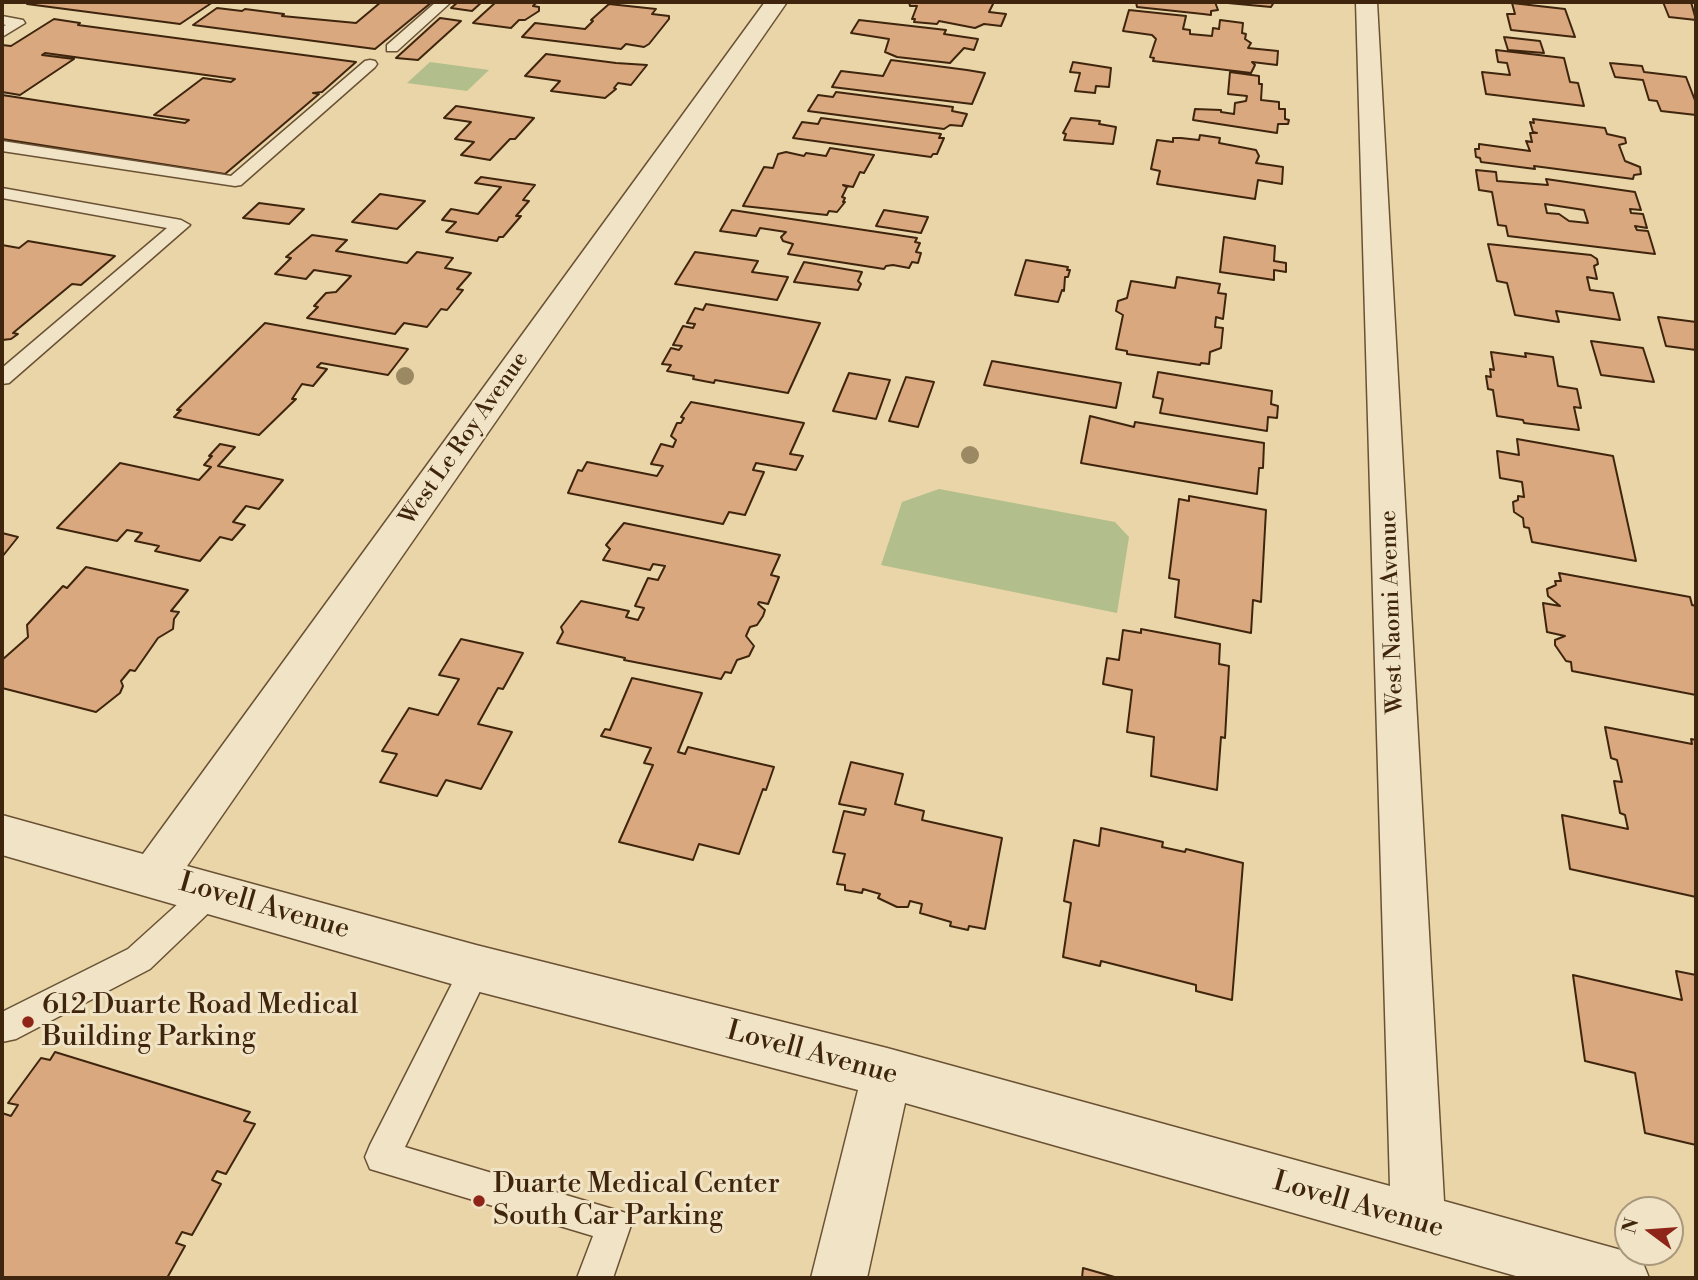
<!DOCTYPE html>
<style>
body{margin:0}
#map{position:relative;width:1698px;height:1280px;overflow:hidden;background:#e9d5a8;font-family:"Libre Bodoni",serif}
canvas{display:block}
.frame{position:absolute;inset:0;border:4px solid #3f250d;pointer-events:none}
.north{position:absolute;left:1614px;top:1196px;width:70px;height:70px;box-sizing:border-box;background:#f1e4c6;border:2px solid #aa987c;border-radius:50%;rotate:286deg;font-size:19px;font-weight:700;line-height:28px;text-align:center;color:#3f250d}
.north::after{content:'';display:block;margin:auto;width:24px;height:32px;background:#8f2418;clip-path:polygon(50% 0,100% 100%,50% 72%,0 100%)}
</style>
<div id="map">
<canvas width="1698" height="1280"></canvas>
<div class="frame"></div>
<div class="north">N</div>
</div>
<script>
const ctx = document.querySelector('canvas').getContext('2d');
ctx.lineJoin = 'round';
function fillPath(path, color) { ctx.fillStyle = color; ctx.fill(path, 'evenodd'); }
const shape = rows => new Path2D(rows.map(r => 'M' + r).join(''));
function strokePath(path, color, width, dash) { ctx.strokeStyle = color; ctx.lineWidth = width; ctx.lineCap = dash ? 'butt' : 'round'; ctx.setLineDash(dash || []); ctx.stroke(path); }
function write(font, color, halo, rows, align = 'center') {
  ctx.font = font + ' "Libre Bodoni",serif'; ctx.lineWidth = 6; ctx.setLineDash([]); ctx.textBaseline = 'middle'; ctx.strokeStyle = halo; ctx.fillStyle = color; for (const [text, x, y, turn = 0] of rows) {
    ctx.save(); ctx.translate(x, y); ctx.rotate((+turn || 0) * Math.PI / 180); ctx.textAlign = isNaN(turn) ? turn : align; if (halo) ctx.strokeText(text, 0, 0); ctx.fillText(text, 0, 0); ctx.restore();
  }
}
fillPath(shape([
 [430,62,489,70,467,91,407,83],
 [939,489,1115,522,1129,537,1117,613,881,565,902,502]
]), '#b2be8b');
const building = shape([
 [30,2,213,2,180,24,27,4,30,2],
 [381,2,432,2,375,49,193,25,217,8,242,11,245,9,284,14,282,16,356,23,381,2],
 [458,2,482,2,472,11,451,8,458,2],
 [496,2,537,2,533,6,539,7,539,11,525,20,519,20,511,28,473,23,496,2],
 [909,2,994,2,989,12,1006,14,1001,26,984,24,975,28,939,21,937,24,914,22,915,19,912,19,917,6,910,6,909,2],
 [1136,2,1215,2,1218,10,1211,11,1211,15,1203,14,1137,7,1136,2],
 [1217,2,1274,2,1271,7,1217,2],
 [1663,2,1691,2,1696,20,1669,17,1663,2],
 [1512,3,1565,9,1575,37,1511,30,1507,14,1515,14,1512,3],
 [609,4,656,9,652,14,669,16,669,19,649,44,644,47,626,44,621,49,522,37,535,23,585,29,593,21,591,20,609,4],
 [1129,10,1186,16,1183,29,1190,30,1190,34,1212,36,1213,28,1219,29,1220,20,1243,23,1242,33,1246,34,1245,39,1251,43,1248,48,1278,51,1277,65,1252,62,1255,65,1251,73,1153,61,1154,58,1150,57,1156,39,1152,35,1123,31,1129,10],
 [440,18,461,21,418,60,396,58,440,18],
 [54,19,80,23,78,25,356,62,322,92,313,93,319,94,225,174,2,139,2,95,185,123,189,120,154,115,203,78,231,82,235,79,45,53,42,55,74,59,20,95,2,92,2,45,11,46,54,19],
 [859,20,946,30,944,34,978,39,974,50,964,48,950,63,897,57,885,52,889,39,851,33,859,20],
 [1504,37,1540,41,1544,53,1508,50,1504,37],
 [1496,50,1564,58,1570,82,1578,83,1584,106,1486,94,1482,72,1510,75,1507,63,1498,62,1496,50],
 [546,54,616,63,647,65,631,85,618,83,614,88,616,89,605,98,551,91,560,81,525,76,546,54],
 [891,60,967,70,985,73,972,104,832,87,841,71,883,76,891,60],
 [1073,62,1111,68,1109,87,1096,86,1095,93,1075,91,1080,73,1070,72,1073,62],
 [1610,63,1642,66,1644,72,1686,77,1696,103,1696,115,1661,111,1657,101,1649,100,1643,80,1615,77,1610,63],
 [1230,72,1259,76,1259,84,1262,84,1261,100,1279,102,1279,109,1285,109,1285,119,1289,120,1288,124,1278,124,1277,133,1193,120,1195,109,1221,110,1221,112,1234,114,1235,103,1246,101,1247,96,1228,94,1230,72],
 [836,92,953,107,952,111,967,114,962,126,950,125,944,129,808,111,818,95,833,97,836,92],
 [456,106,534,118,515,139,510,139,490,160,461,155,474,142,455,139,471,122,444,118,456,106],
 [821,118,941,134,939,138,944,138,937,154,933,154,931,157,793,138,802,122,818,124,821,118],
 [1071,118,1100,121,1099,124,1116,127,1113,144,1064,140,1066,134,1063,133,1071,118],
 [1533,119,1605,128,1607,134,1625,138,1626,143,1619,145,1625,161,1640,167,1641,174,1634,175,1633,179,1534,166,1535,169,1481,162,1480,158,1476,157,1475,149,1479,149,1479,144,1530,151,1526,141,1532,142,1530,133,1537,133,1533,132,1530,122,1534,123,1533,119],
 [1200,135,1220,138,1219,143,1256,150,1259,156,1256,163,1283,167,1282,184,1258,180,1255,199,1157,184,1160,171,1151,169,1157,140,1173,142,1173,138,1181,138,1199,140,1200,135],
 [830,148,874,155,864,173,860,172,853,187,843,185,847,187,842,197,845,198,843,202,845,202,837,212,829,211,827,215,743,206,764,167,773,168,778,154,786,152,804,156,806,153,826,156,830,148],
 [1476,170,1496,172,1497,181,1548,185,1546,179,1635,192,1641,210,1630,209,1631,213,1643,214,1647,228,1635,226,1637,230,1648,231,1655,254,1508,236,1506,226,1498,225,1492,192,1479,190,1476,170],
 [1545,204,1584,210,1588,223,1569,221,1559,214,1547,213,1545,204],
 [481,177,535,185,523,200,529,201,516,216,521,216,503,237,499,237,497,241,446,232,456,222,442,220,451,209,478,214,501,187,475,183,481,177],
 [380,194,425,201,397,229,352,222,380,194],
 [259,203,304,209,289,224,243,218,259,203],
 [732,210,917,238,915,242,920,243,916,252,921,253,918,263,912,262,909,268,893,265,886,266,884,269,788,254,793,244,783,241,781,237,786,232,760,228,756,236,720,231,732,210],
 [884,210,928,217,921,233,876,226,884,210],
 [312,235,347,240,336,251,407,263,417,252,453,258,445,268,471,273,457,289,463,290,447,310,441,309,427,327,404,323,395,334,307,318,318,307,314,306,326,293,336,292,351,276,314,270,306,279,275,274,291,258,286,257,312,235],
 [1224,237,1275,246,1274,261,1286,263,1286,272,1274,270,1274,280,1220,272,1224,237],
 [28,241,115,256,81,285,72,284,13,333,18,334,11,339,2,340,2,245,19,248,28,241],
 [1488,244,1591,255,1597,259,1598,264,1594,266,1597,279,1587,277,1590,290,1613,293,1620,320,1556,311,1559,322,1515,315,1507,283,1497,281,1488,244],
 [695,252,758,261,752,272,788,277,777,300,675,284,695,252],
 [1026,260,1068,267,1067,270,1070,270,1068,277,1065,277,1064,291,1062,290,1058,302,1015,295,1026,260],
 [804,262,862,272,858,281,861,284,858,290,794,282,804,262],
 [1177,277,1220,284,1218,293,1226,294,1223,319,1216,317,1215,327,1223,328,1221,348,1210,352,1209,364,1201,363,1200,365,1127,354,1127,351,1116,349,1123,315,1116,311,1118,301,1127,298,1131,281,1175,288,1177,277],
 [706,304,820,323,788,393,715,380,714,383,693,379,694,376,667,371,671,365,662,364,671,348,679,350,682,346,673,345,683,326,693,328,695,324,687,323,695,308,703,310,706,304],
 [1658,317,1696,322,1696,350,1666,346,1658,317],
 [265,323,408,349,388,375,321,363,317,367,327,369,313,386,302,384,292,399,296,399,259,435,174,417,181,410,177,410,265,323],
 [1591,341,1643,348,1654,382,1601,375,1591,341],
 [1491,352,1526,357,1525,353,1553,357,1558,386,1577,389,1581,408,1574,407,1579,430,1524,423,1523,420,1497,416,1493,390,1488,389,1486,376,1491,377,1490,369,1494,370,1491,352],
 [992,361,1121,383,1116,408,984,385,992,361],
 [1158,372,1272,391,1271,404,1278,406,1277,418,1268,417,1267,431,1160,413,1163,399,1153,397,1158,372],
 [849,373,890,380,876,419,833,411,849,373],
 [906,377,934,382,918,427,889,421,906,377],
 [691,402,804,423,790,454,803,456,796,470,756,463,753,470,764,472,745,515,729,512,723,524,568,493,578,470,582,471,587,462,657,476,663,466,651,464,661,444,673,447,676,440,671,436,677,423,681,423,684,418,681,417,691,402],
 [1090,416,1134,427,1135,422,1264,443,1263,468,1259,468,1257,494,1081,463,1090,416],
 [1517,439,1613,456,1636,561,1532,542,1529,528,1524,527,1523,518,1514,512,1513,502,1518,500,1518,496,1524,497,1522,482,1500,478,1497,451,1519,455,1517,439],
 [220,444,235,447,218,466,283,480,259,509,246,506,233,522,245,525,232,540,220,537,200,561,155,551,159,546,135,541,142,533,127,530,117,541,57,528,120,463,199,480,211,467,204,465,212,456,209,456,220,444],
 [1189,496,1266,510,1261,602,1253,600,1251,633,1175,617,1179,580,1169,578,1179,499,1189,501,1189,496],
 [624,523,780,555,771,575,779,577,768,604,759,602,758,604,765,610,763,616,757,625,750,627,746,636,754,646,749,656,737,660,731,673,725,672,721,679,624,660,625,658,557,643,563,632,561,627,581,601,629,611,626,617,638,620,644,608,635,606,648,578,658,580,665,566,653,564,650,570,603,560,610,549,606,545,624,523],
 [2,533,18,537,2,557,2,533],
 [86,567,188,590,171,611,179,612,174,619,173,629,158,638,135,671,130,670,121,681,123,686,120,693,96,712,2,688,2,660,28,637,27,625,63,586,67,588,86,567],
 [1559,573,1690,597,1692,605,1696,606,1696,695,1572,671,1571,662,1566,661,1555,645,1555,640,1565,636,1547,632,1543,603,1560,606,1548,596,1547,589,1556,585,1555,581,1561,581,1559,573],
 [1141,629,1220,644,1219,664,1229,666,1225,738,1221,737,1217,790,1151,776,1154,737,1127,732,1132,690,1103,684,1107,658,1119,660,1123,630,1141,633,1141,629],
 [461,639,523,653,503,689,498,688,478,724,512,732,481,789,446,780,437,796,380,782,397,754,382,751,409,708,438,715,459,679,439,675,461,639],
 [632,678,702,693,678,752,685,754,688,747,774,767,766,790,763,789,739,854,699,844,693,860,619,842,653,765,644,763,651,748,601,736,605,729,610,730,632,678],
 [1605,727,1692,744,1691,739,1696,740,1696,897,1570,869,1562,815,1628,829,1625,815,1620,813,1614,781,1622,782,1617,760,1611,758,1605,727],
 [851,762,903,774,895,804,924,811,922,820,1002,838,985,929,969,926,968,930,950,926,951,922,920,913,922,904,910,901,908,907,897,907,878,898,880,894,863,889,862,893,845,890,845,885,837,884,845,854,833,852,844,811,864,815,866,809,839,804,851,762],
 [1101,828,1163,842,1162,847,1185,852,1186,849,1243,863,1232,1000,1196,991,1196,985,1101,961,1100,966,1063,957,1071,903,1064,901,1074,840,1099,846,1101,828],
 [1676,971,1696,975,1696,1145,1645,1133,1635,1073,1585,1061,1573,975,1682,1000,1676,971],
 [55,1052,250,1112,244,1121,255,1124,226,1174,217,1171,212,1180,221,1184,192,1235,182,1232,176,1243,185,1246,167,1278,2,1278,2,1113,11,1116,18,1105,8,1103,41,1058,50,1060,55,1052],
 [1083,1268,1118,1278,1082,1278,1083,1268]
]);
fillPath(building, '#daa87e');
strokePath(building, '#3f250d', 2);
const service = shape([
 [436,2,451,2,397,51,387,51,387,45,436,2],
 [2,16,23,20,25,23,2,37,2,27,6,25,2,24,2,16],
 [370,60,375,61,377,64,375,67,241,185,235,186,2,151,2,141,231,176,365,61,370,60],
 [2,188,181,220,190,225,9,383,2,384,2,368,167,228,2,198,2,188],
 [211,879,221,883,225,892,221,901,150,969,16,1039,2,1042,2,1012,128,949,201,883,211,879],
 [476,953,487,958,491,968,405,1147,626,1213,631,1225,613,1278,577,1278,593,1236,370,1169,365,1157,370,1145,465,958,476,953]
]);
const minor = shape([
 [765,2,787,2,187,866,476,945,887,1048,1390,1186,1356,2,1377,2,1444,1201,1621,1250,1641,1258,1649,1278,1523,1278,905,1103,867,1278,811,1278,858,1090,476,991,2,855,2,815,143,854,765,2]
]);
strokePath(service, '#6a5134', 3);
strokePath(minor, '#6a5134', 3);
fillPath(service, '#f1e4c6');
fillPath(minor, '#f1e4c6');
ctx.fillStyle = '#9b8964';
for (const [x, y] of [
 [405,376],
 [970,455]
]) { ctx.beginPath(); ctx.arc(x, y, 9, 0, 2 * Math.PI); ctx.fill(); }
for (const [x, y, r, color] of [
 [28,1022,7,"#8f2418"],
 [479,1201,7,"#8f2418"]
]) { const dot = new Path2D(); dot.arc(x, y, r, 0, 2 * Math.PI); ctx.fillStyle = color; ctx.fill(dot); strokePath(dot, '#f1e4c6', 2.5); }
write('23px', '#3f250d', '#f1e4c6', [
 ["West Le Roy Avenue",465,439,-55],
 ["West Naomi Avenue",1393,612,-92]
]);
write('28px', '#3f250d', '#f1e4c6', [
 ["Lovell Avenue",264,907,16],
 ["Lovell Avenue",812,1054,15],
 ["Lovell Avenue",1358,1206,16]
]);
write('28px', '#3f250d', '#f1e4c6', [
 ["612 Duarte Road Medical",42,1006],
 ["Building Parking",42,1038],
 ["Duarte Medical Center",493,1185],
 ["South Car Parking",493,1217]
], 'left');
</script>
